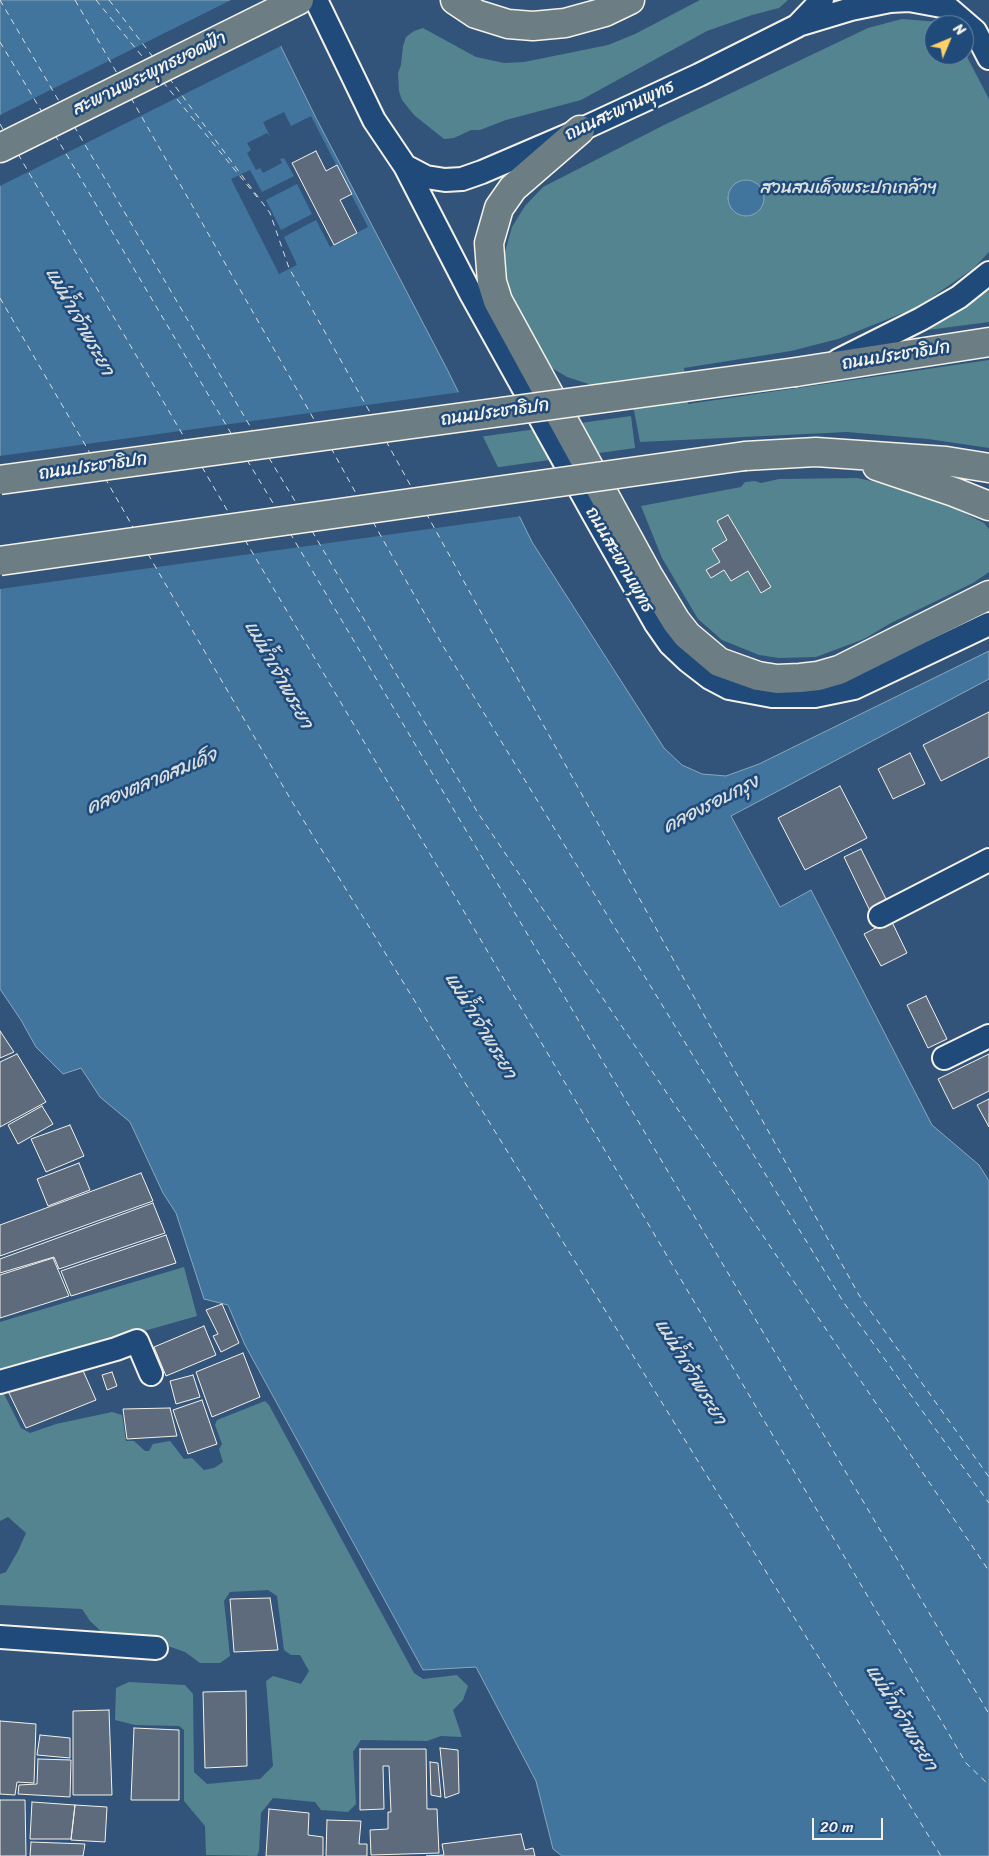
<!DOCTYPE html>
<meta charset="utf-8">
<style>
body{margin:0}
#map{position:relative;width:989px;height:1856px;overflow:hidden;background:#32547b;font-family:Sriracha,sans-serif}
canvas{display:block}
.north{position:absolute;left:924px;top:15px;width:50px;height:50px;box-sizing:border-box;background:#1f4a7a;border:1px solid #748da6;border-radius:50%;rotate:45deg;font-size:14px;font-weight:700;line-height:20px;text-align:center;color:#f4f1e8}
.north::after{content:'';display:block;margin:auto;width:18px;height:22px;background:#ffd166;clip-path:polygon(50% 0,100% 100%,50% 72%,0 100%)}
.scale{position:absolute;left:812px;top:1818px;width:71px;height:22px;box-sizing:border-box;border:2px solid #f4f1e8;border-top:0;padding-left:6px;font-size:15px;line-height:18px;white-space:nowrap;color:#f4f1e8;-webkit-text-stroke:4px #1f4a7a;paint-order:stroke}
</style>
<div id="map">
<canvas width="989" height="1856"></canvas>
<div class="north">N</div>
<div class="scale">20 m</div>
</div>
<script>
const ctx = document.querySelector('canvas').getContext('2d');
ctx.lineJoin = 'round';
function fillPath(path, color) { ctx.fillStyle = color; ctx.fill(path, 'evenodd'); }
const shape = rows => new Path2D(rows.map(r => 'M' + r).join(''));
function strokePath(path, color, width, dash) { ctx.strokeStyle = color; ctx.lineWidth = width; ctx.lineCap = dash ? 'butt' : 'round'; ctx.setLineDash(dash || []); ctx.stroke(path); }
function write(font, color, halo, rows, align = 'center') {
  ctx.font = font + ' Sriracha,"Playpen Sans Thai",sans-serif'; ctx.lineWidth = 5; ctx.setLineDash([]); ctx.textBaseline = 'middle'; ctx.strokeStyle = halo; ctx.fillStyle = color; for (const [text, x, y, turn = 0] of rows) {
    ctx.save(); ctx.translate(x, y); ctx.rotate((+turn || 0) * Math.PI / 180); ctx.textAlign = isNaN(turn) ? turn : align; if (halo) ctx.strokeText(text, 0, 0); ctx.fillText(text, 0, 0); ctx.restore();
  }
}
fillPath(shape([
 [700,0,788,0,779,8,752,15,707,31,581,100,506,120,480,130,471,130,454,138,444,139,414,115,402,100,399,91,398,73,401,65,403,46,406,37,414,31,423,28,476,57,504,63,524,62,608,45,635,34],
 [902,19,939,22,944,25,934,25,934,55,964,55,964,51,989,99,989,252,974,268,918,307,838,339,791,351,684,368,688,404,989,360,989,448,928,439,847,432,640,442,628,379,592,385,567,377,545,364,505,294,503,259,512,227,525,206,543,187,664,125,868,28],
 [989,290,989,322,920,331,946,318],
 [631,416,635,448,0,537,0,503],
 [857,478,901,487,944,503,984,523,989,529,989,572,973,583,891,623,864,639,816,657,779,658,759,655,722,640,698,619,662,558,641,506,741,487,745,482,755,481,761,483,779,479],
 [184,1267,197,1316,0,1372,0,1322],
 [0,1390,2,1390,21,1428,30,1433,56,1424,112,1412,122,1415,126,1441,134,1441,145,1451,149,1451,153,1444,170,1441,184,1459,192,1458,204,1470,214,1468,223,1462,219,1449,222,1444,215,1425,217,1420,265,1401,269,1405,414,1673,423,1679,457,1675,468,1686,463,1700,453,1710,462,1737,441,1736,427,1741,361,1740,353,1752,356,1804,348,1812,321,1810,315,1802,273,1798,261,1813,259,1851,257,1856,206,1855,205,1826,184,1801,184,1730,179,1726,135,1725,115,1720,116,1688,129,1682,185,1685,193,1694,194,1772,207,1784,260,1779,273,1766,266,1681,273,1676,301,1684,309,1671,300,1655,291,1655,284,1650,277,1596,268,1590,230,1592,224,1601,230,1656,220,1663,200,1663,185,1652,162,1644,105,1635,90,1621,82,1609,0,1605,0,1574,6,1572,18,1551,26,1533,8,1517,0,1521]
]), '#53848f');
const water = shape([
 [0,0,258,0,315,116,448,371,532,542,664,748,682,765,702,774,726,776,759,764,989,651,989,679,731,816,780,907,811,890,932,1125,979,1165,989,1181,989,1856,562,1856,553,1849,536,1781,476,1667,423,1670,245,1345,228,1305,204,1299,176,1213,163,1193,130,1122,100,1097,81,1068,63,1074,36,1047,21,1020,0,989,0,0],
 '728 198a18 18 0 1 1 36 0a18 18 0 1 1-36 0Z'
]);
fillPath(water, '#41759e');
strokePath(water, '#89a7bc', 1);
fillPath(shape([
 [231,0,261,0,283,45,0,186,0,115],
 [284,112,291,126,311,116,368,227,330,247,316,220,284,237,297,265,279,274,231,179,250,170,262,192,294,176,284,158,280,159,282,163,263,173,260,168,256,170,247,153,251,150,247,143,267,133,270,136,263,122],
 [297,184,312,214,281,230,266,200],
 [461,392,522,516,0,589,0,456]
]), '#32547b');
strokePath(shape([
 [0,0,60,103],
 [75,0,118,75],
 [96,0,146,61],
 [109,0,153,57],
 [0,42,42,112],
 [169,78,270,213,289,268,372,416],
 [163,82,257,197],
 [131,98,316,423],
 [0,124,4,131],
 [74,126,254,433],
 [55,135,232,435],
 [18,154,187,442],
 [0,298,91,455],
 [386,441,413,490],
 [331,448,358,497],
 [269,458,298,506],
 [247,460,276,508],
 [202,467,230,515],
 [105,478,134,529],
 [426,513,859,1295,989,1477],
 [373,522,443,646,844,1303,989,1503],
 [312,531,478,813,989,1571],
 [290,533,989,1714],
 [245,540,966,1763,989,1785],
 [148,554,291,800,941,1856]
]), '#d9dedd', 1, [6, 5]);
const building = shape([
 [316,151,326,171,337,165,352,194,340,200,357,233,334,245,292,163,316,151],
 [728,515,771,587,761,593,748,571,731,581,724,570,711,578,706,570,720,562,712,549,727,540,717,521,728,515],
 [989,712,989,757,941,781,923,745,989,712],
 [910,753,925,784,893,799,878,769,910,753],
 [840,786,867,838,805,870,778,818,840,786],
 [861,849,888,903,870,911,844,857,861,849],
 [891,920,907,953,881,966,864,934,891,920],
 [926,996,947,1039,928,1048,907,1005,926,996],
 [0,1031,14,1052,0,1058,0,1031],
 [17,1054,46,1102,0,1127,0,1062,17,1054],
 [989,1054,989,1091,953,1109,938,1079,989,1054],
 [989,1099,989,1127,977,1105,989,1099],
 [42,1106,53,1124,18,1144,8,1125,42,1106],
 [70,1125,84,1156,46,1172,31,1139,70,1125],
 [79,1163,90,1190,48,1206,37,1179,79,1163],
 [141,1173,153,1201,0,1256,0,1225,141,1173],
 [153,1203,165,1233,59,1269,54,1257,0,1273,0,1259,153,1203],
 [166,1235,176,1263,71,1296,61,1271,166,1235],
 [53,1258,69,1296,0,1318,0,1275,53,1258],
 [222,1304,239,1343,221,1352,213,1336,218,1334,206,1310,222,1304],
 [204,1326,216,1355,166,1376,154,1347,204,1326],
 [243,1353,260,1397,212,1417,196,1372,243,1353],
 [81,1366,96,1400,26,1428,7,1389,81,1366],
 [112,1372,117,1386,107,1390,102,1375,112,1372],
 [193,1375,200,1397,176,1404,170,1381,193,1375],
 [202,1400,217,1444,188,1454,173,1410,202,1400],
 [170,1408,177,1436,127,1439,123,1409,170,1408],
 [270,1598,278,1650,234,1652,230,1599,270,1598],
 [246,1691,247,1766,205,1768,203,1692,246,1691],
 [109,1710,112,1795,73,1795,73,1711,109,1710],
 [0,1721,36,1724,34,1783,17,1782,15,1795,0,1794,0,1721],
 [134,1728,179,1730,179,1800,131,1800,134,1728],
 [40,1735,70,1738,70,1758,37,1755,40,1735],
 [440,1748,458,1750,459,1793,445,1798,440,1748],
 [360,1749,426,1749,427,1809,437,1809,439,1853,371,1855,370,1830,388,1829,388,1812,391,1812,389,1766,383,1766,384,1809,360,1810,360,1749],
 [38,1759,71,1760,70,1797,18,1794,19,1785,37,1784,38,1759],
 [430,1762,438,1763,441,1797,431,1795,430,1762],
 [0,1800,25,1800,26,1856,0,1856,0,1800],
 [32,1802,75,1805,71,1839,30,1839,32,1802],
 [75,1805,107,1807,105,1842,71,1840,75,1805],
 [269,1809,309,1813,308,1835,323,1837,323,1856,266,1856,269,1809],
 [327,1820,361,1821,359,1844,367,1844,367,1856,326,1856,327,1820],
 [521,1834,525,1850,533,1848,535,1856,426,1856,444,1855,442,1844,521,1834],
 [31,1842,85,1844,83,1856,30,1856,31,1842]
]);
fillPath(building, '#5d6b7d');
strokePath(building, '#f4f1e8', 1);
const minor = shape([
 [316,0,374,120,405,166,471,294,594,515,656,624,670,644,688,661,710,678,729,688,772,696,815,696,854,688,989,624],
 [798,25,851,9,890,1,909,0,947,7,975,31,989,58],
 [405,166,426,177,445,180,462,179,482,172,580,130,699,75,797,26,822,0],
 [839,360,921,319,959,297,989,273],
 [880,916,989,860],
 [944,1058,989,1036],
 [0,1382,116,1349,137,1341,151,1374],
 [0,1637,156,1648]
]);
const major = shape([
 [455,0,476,14,508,24,533,26,565,23,605,12,630,0],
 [580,130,513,188,499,208,489,243,492,282,498,301,648,575,676,621,687,635,719,662,758,676,777,679,800,678,818,676,839,670,989,595],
 [0,148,299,0],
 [796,372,989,342],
 [745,456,816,452,946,461,989,468],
 [877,466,954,492,989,506]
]);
strokePath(minor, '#f4f1e8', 26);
strokePath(major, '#f4f1e8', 31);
strokePath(minor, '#1f4a7a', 22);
strokePath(major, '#6c7e84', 28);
const majorBridge = shape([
 [0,480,796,372],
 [0,561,745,456]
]);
strokePath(majorBridge, '#f4f1e8', 31, []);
strokePath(majorBridge, '#6c7e84', 28);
write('18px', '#f4f1e8', '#1f4a7a', [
 ["สะพานพระพุทธยอดฟ้า",150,74,-26],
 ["ถนนสะพานพุทธ",620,111,-25],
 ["ถนนประชาธิปก",896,356,-9],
 ["ถนนประชาธิปก",495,413,-8],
 ["ถนนประชาธิปก",93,467,-8],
 ["ถนนสะพานพุทธ",619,560,60]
]);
write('18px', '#dce1db', '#1f4a7a', [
 ["สวนสมเด็จพระปกเกล้าฯ",849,188]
]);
write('italic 19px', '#d9dedd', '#1f4a7a', [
 ["แม่น้ำเจ้าพระยา",79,322,61],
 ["แม่น้ำเจ้าพระยา",278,675,61],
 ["คลองตลาดสมเด็จ",152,782,-23],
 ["คลองรอบกรุง",711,805,-27],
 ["แม่น้ำเจ้าพระยา",480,1026,59],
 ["แม่น้ำเจ้าพระยา",690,1372,59],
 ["แม่น้ำเจ้าพระยา",901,1718,59]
]);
</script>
